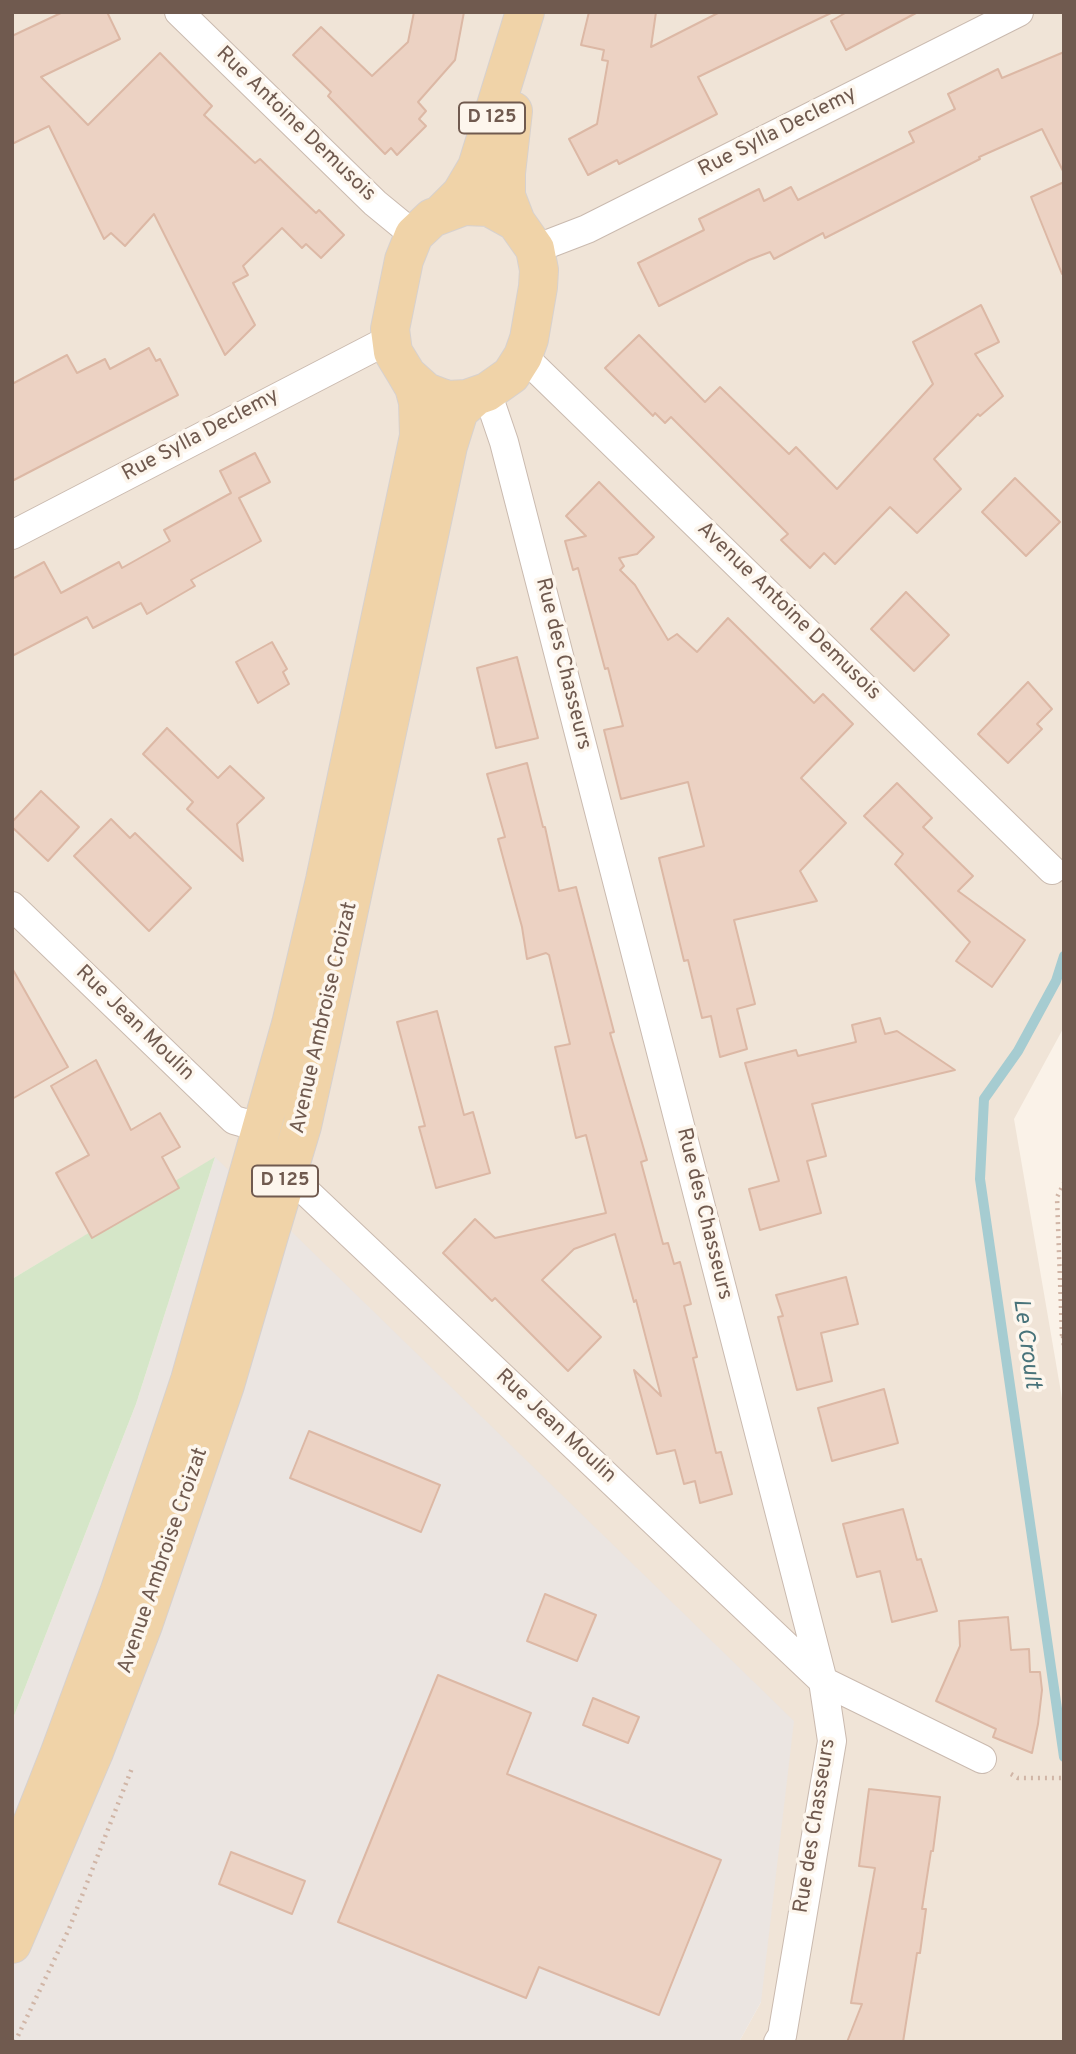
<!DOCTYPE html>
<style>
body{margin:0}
#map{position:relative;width:1076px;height:2054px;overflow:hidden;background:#faf2e8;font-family:Overpass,sans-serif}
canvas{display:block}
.frame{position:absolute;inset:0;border:14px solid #705a4f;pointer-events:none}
</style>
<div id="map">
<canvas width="1076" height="2054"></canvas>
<div class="frame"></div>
</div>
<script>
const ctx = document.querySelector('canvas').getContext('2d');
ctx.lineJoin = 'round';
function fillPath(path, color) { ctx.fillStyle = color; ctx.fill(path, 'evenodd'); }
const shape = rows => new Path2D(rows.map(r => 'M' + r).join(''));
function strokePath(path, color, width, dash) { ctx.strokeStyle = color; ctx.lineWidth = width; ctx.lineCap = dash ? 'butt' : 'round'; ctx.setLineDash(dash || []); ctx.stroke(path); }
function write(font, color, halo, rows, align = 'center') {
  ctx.font = font + ' Overpass,sans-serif'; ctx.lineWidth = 7; ctx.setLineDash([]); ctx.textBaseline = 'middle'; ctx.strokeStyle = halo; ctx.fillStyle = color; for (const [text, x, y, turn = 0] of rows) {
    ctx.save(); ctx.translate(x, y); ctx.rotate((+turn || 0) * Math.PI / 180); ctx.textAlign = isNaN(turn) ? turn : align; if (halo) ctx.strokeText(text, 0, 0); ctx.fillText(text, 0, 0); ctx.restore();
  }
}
fillPath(shape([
 [12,12,1064,12,1064,1027,1014,1119,1064,1410,1064,2042,739,2042,761,2002,215,1158,12,1279]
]), '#f0e4d7');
fillPath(shape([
 [215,1157,794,1721,761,2002,739,2042,12,2042,12,1721,136,1404]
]), '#ebe5e1');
fillPath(shape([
 [215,1157,136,1404,12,1721,12,1279]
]), '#d5e6c8');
strokePath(shape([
 [1064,956,1056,981,1018,1051,984,1099,980,1179,1064,1757]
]), '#a6ccd1', 10);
const building = shape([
 [63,12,107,12,120,39,41,77,88,125,160,53,212,106,204,115,255,163,260,159,316,213,319,210,344,235,321,258,306,244,302,248,282,228,243,266,248,275,233,283,255,325,225,355,154,214,125,246,111,233,104,239,49,126,12,144,12,36,63,12],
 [414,12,464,12,455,60,418,102,426,111,419,119,426,126,397,155,391,148,385,154,328,96,331,92,293,55,321,27,372,76,408,42,414,12],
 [589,12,656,12,651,47,720,12,833,12,698,77,717,114,619,164,617,160,588,175,569,139,597,124,608,61,602,60,604,50,581,45,589,12],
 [847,12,918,12,846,50,831,21,847,12],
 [1064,52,1064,173,1042,129,979,157,980,159,825,238,823,233,774,259,770,252,749,260,659,306,638,263,704,230,699,219,759,189,764,201,791,187,798,200,914,142,909,132,955,109,948,94,998,69,1002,78,1064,52],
 [1064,182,1064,274,1062,274,1031,197,1064,182],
 [981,305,999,342,975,354,1003,396,980,416,978,414,934,459,961,489,917,533,890,507,835,564,824,553,810,568,781,540,788,534,671,417,665,423,655,413,653,416,605,368,639,335,705,402,720,387,789,454,796,447,837,489,933,384,913,342,981,305],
 [149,348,156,361,160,359,178,395,12,481,12,384,67,355,77,373,105,359,110,369,149,348],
 [255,453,270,482,239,498,261,541,191,580,195,586,147,614,141,603,93,628,87,617,12,656,12,579,44,562,61,593,119,562,122,568,170,541,164,530,231,493,220,471,255,453],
 [1015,478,1060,522,1026,556,982,512,1015,478],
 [599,482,654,537,637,554,619,558,624,566,620,570,635,585,668,640,677,634,697,652,728,618,814,703,823,694,853,724,801,778,846,823,800,871,817,901,734,920,755,1004,737,1009,747,1049,720,1057,711,1016,702,1018,688,960,684,961,659,858,704,846,688,782,621,799,604,730,623,726,608,668,605,669,578,568,573,570,565,541,586,536,566,516,599,482],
 [906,592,949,635,914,671,871,629,906,592],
 [272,642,287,669,283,672,289,684,258,703,236,662,272,642],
 [517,657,538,738,496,748,477,668,517,657],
 [1028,682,1052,709,1037,724,1042,729,1008,763,978,734,1028,682],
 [167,728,218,778,230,766,264,798,237,824,243,861,187,809,193,802,143,754,167,728],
 [527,763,543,827,545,827,559,891,576,887,614,1032,610,1033,647,1160,641,1162,663,1244,668,1243,674,1264,680,1262,691,1304,684,1306,697,1357,693,1358,716,1453,721,1452,732,1494,700,1503,695,1481,684,1484,675,1450,657,1454,634,1370,661,1396,636,1300,634,1302,615,1234,574,1249,542,1280,601,1337,568,1371,495,1298,492,1301,443,1253,475,1219,495,1238,606,1213,586,1135,576,1138,555,1047,570,1044,549,955,546,953,527,959,522,927,498,839,505,837,487,774,527,763],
 [897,783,932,818,923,827,973,876,958,891,1025,940,992,987,956,961,970,942,895,864,903,854,864,816,897,783],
 [41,791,79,827,48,861,12,827,12,822,41,791],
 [111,819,130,838,135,833,191,888,149,931,74,856,111,819],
 [12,968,68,1067,12,1099,12,968],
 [437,1011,464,1115,473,1112,490,1173,436,1188,419,1127,425,1126,397,1022,437,1011],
 [880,1018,885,1034,897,1031,955,1070,812,1104,826,1156,807,1161,821,1213,760,1230,749,1189,779,1181,745,1063,796,1050,798,1056,856,1042,852,1025,880,1018],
 [96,1060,131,1130,160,1113,180,1147,162,1157,179,1188,92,1238,56,1173,89,1155,51,1086,96,1060],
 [846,1277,858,1324,821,1333,832,1381,797,1390,778,1317,783,1316,776,1295,846,1277],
 [884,1389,898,1443,832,1461,818,1408,884,1389],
 [309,1431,440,1485,421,1532,290,1478,309,1431],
 [903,1509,917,1560,921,1559,937,1611,892,1622,880,1571,857,1577,843,1524,903,1509],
 [545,1594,596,1615,577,1661,527,1641,545,1594],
 [1008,1617,1011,1650,1029,1649,1030,1672,1040,1672,1042,1690,1038,1724,1032,1753,993,1737,996,1729,936,1701,960,1646,959,1621,1008,1617],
 [438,1675,531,1713,507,1774,721,1860,659,2015,539,1967,526,1998,338,1922,438,1675],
 [593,1698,639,1717,628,1743,583,1725,593,1698],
 [869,1789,940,1797,933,1851,931,1851,922,1909,926,1909,920,1953,917,1953,903,2042,847,2042,862,2004,851,2003,875,1868,859,1866,869,1789],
 [231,1852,305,1881,292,1914,219,1884,231,1852]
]);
fillPath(building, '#ecd2c3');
strokePath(building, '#dcb8a5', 2);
const street = shape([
 [179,12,375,203,414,235],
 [535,249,587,229,1019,12],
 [523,356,1052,870],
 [487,392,504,442,823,1681,832,1741,782,2036,778,2042],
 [12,535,390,339],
 [12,906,234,1120,262,1128],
 [277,1161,279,1166,823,1681,982,1759]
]);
const primary = shape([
 [513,111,506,173,506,196,516,222],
 [464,206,489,207,516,222,535,249,539,270,538,287,529,339,523,356,511,375,487,392,467,399,447,400,426,392,407,375,393,352,390,329,404,260,414,235,432,218,464,206],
 [441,214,461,194,477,167,525,12],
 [12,1874,59,1755,119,1593,190,1380,291,1024,325,880,419,436,418,402,414,387,404,370],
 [12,1944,94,1752,143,1625,225,1385,270,1232,302,1126,322,1036,448,446,459,411,475,397]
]);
strokePath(street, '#cabaaf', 30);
strokePath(primary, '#d7d1ce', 40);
strokePath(shape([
 [1062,1336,1057,1197,1064,1183],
 [1063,1336,1064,1348],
 [1011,1774,1018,1778,1064,1778],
 [15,2042,69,1929,132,1768]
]), '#d0b5a6', 4.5, [2, 5]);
strokePath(street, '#fff', 28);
strokePath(primary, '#f0d3a8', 38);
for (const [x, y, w] of [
 [492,118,66],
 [285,1181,66]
]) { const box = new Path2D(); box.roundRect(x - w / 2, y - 15.5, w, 31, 5); ctx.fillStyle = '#fdf6ed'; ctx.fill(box); strokePath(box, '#705a4f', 2); }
write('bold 19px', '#705a4f', null, [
 ["D 125",492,118],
 ["D 125",285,1181]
]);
write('21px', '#705a4f', '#fdf6ed', [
 ["Rue Antoine Demusois",295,125,44],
 ["Rue Sylla Declemy",778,133,-27],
 ["Rue Sylla Declemy",201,436,-28],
 ["Avenue Antoine Demusois",788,612,44],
 ["Rue des Chasseurs",562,664,76],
 ["Avenue Ambroise Croizat",325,1018,-77],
 ["Rue Jean Moulin",134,1024,44],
 ["Rue des Chasseurs",703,1214,76],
 ["Rue Jean Moulin",555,1427,43],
 ["Avenue Ambroise Croizat",164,1561,-71],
 ["Rue des Chasseurs",816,1826,-81]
]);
write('italic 23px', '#48737a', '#fdf6ed', [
 ["Le Croult",1025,1344,82]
]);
</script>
